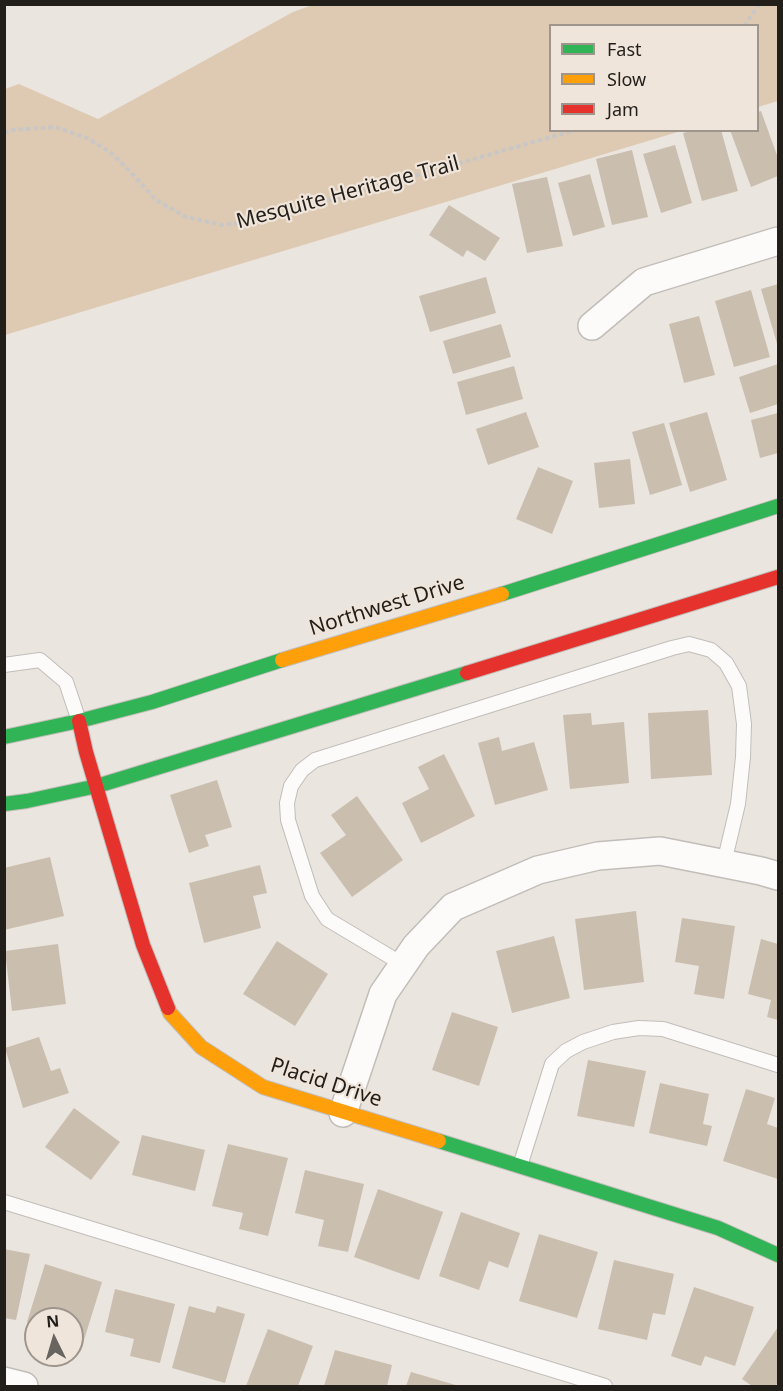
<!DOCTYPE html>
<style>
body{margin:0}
#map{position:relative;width:783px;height:1391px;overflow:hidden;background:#ebe5df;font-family:"Noto Sans",sans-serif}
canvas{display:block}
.frame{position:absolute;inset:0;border:6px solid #221e1a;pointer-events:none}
.legend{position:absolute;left:549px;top:24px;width:210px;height:108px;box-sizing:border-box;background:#f0e5da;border:2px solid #9e958d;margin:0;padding:8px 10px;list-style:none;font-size:18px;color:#221e1a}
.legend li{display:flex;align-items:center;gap:12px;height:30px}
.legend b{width:30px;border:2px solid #9e958d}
.north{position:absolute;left:24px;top:1307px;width:60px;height:60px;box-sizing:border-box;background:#f0e5da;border:2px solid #9e958d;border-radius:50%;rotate:355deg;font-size:16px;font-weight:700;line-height:24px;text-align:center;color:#221e1a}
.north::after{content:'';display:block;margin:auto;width:21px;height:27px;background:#68645f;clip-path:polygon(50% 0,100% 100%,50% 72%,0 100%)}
</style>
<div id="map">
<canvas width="783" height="1391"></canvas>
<div class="frame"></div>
<ul class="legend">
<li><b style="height:8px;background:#30b455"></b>Fast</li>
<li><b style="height:8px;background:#ff9f0a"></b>Slow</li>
<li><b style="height:8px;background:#e5322d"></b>Jam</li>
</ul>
<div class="north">N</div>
</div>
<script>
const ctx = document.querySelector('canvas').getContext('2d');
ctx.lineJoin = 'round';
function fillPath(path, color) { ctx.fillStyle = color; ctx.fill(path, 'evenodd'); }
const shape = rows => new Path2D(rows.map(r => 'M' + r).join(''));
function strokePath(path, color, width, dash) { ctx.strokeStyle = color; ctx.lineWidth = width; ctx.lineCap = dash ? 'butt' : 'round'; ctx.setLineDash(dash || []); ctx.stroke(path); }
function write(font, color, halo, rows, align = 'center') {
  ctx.font = font + ' "Noto Sans",sans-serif'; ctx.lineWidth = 4.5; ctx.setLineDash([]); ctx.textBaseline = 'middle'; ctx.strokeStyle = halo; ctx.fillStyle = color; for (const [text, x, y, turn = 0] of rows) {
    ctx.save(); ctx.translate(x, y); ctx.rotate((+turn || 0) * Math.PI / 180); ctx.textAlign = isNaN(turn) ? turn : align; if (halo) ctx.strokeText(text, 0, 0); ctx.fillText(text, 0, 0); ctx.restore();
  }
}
fillPath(shape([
 [315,4,778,5,778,101,758,107,758,26,550,26,550,130,681,131,5,335,5,89,19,84,98,119,293,12]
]), '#decab2');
fillPath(shape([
 [761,111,778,158,778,176,751,187,730,130,758,130,758,112],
 [694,130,721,130,738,191,702,201,683,133],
 [675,145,692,203,661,213,643,154],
 [632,150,648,217,612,225,596,159],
 [590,174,605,227,573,236,558,183],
 [547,177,563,246,527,253,512,184],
 [449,205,500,238,485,261,467,250,463,257,429,235],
 [486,277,496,313,430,332,419,296],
 [778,284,778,347,761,289],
 [751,290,770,357,734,367,715,301],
 [699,316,715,375,684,383,669,324],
 [501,324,511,357,453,374,443,341],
 [778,364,778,404,750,413,739,377],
 [514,366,523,399,466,415,457,382],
 [526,412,539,447,488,465,476,429],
 [707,412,727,480,690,492,669,423],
 [778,413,778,453,760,458,751,420],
 [664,423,682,485,650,495,632,432],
 [630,459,635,504,599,508,594,463],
 [538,467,573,481,552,534,516,519],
 [708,710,712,775,651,779,648,713],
 [591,713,592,725,624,722,629,783,570,789,563,715],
 [499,737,502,751,534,742,548,790,495,805,478,743],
 [444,754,475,816,421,843,402,803,429,789,418,767],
 [217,780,232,827,205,835,209,846,189,853,170,795],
 [357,796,403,860,352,897,320,853,346,835,331,815],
 [50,857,64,916,4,930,4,868],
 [260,865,267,893,253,896,261,928,204,943,189,883],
 [636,911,644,982,584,990,575,919],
 [682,918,735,926,724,999,694,994,699,966,675,962],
 [554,936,570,998,512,1013,496,951],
 [761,939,778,944,778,1020,767,1017,771,1000,748,994],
 [277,941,328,974,295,1026,243,994],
 [58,944,66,1004,12,1011,5,951],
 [452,1012,498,1027,479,1086,432,1070],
 [39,1037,51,1071,60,1068,69,1093,23,1108,5,1048],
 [588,1060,646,1071,634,1127,577,1116],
 [660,1083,709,1094,703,1124,712,1126,707,1146,649,1133],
 [746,1089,775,1098,767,1124,778,1128,778,1179,723,1161],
 [74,1108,120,1142,91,1180,45,1147],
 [142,1135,205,1150,195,1191,132,1175],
 [228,1144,288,1158,268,1236,239,1229,243,1213,212,1206],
 [305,1170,364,1184,348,1252,318,1246,324,1220,295,1213],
 [378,1189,443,1212,419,1280,354,1257],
 [461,1212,520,1233,508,1268,489,1261,479,1290,439,1276],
 [539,1234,598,1252,577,1318,519,1301],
 [4,1249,30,1254,16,1320,4,1318],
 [614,1260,674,1274,665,1315,653,1313,647,1340,598,1329],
 [45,1264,102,1282,84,1340,72,1336,72,1319,36,1319,36,1325,27,1322],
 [694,1287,754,1307,735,1366,705,1356,701,1366,671,1356],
 [115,1289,175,1304,160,1363,130,1356,134,1339,105,1332],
 [189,1306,215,1313,217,1306,245,1314,225,1383,172,1368],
 [778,1327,778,1385,777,1384,775,1386,752,1386,742,1379],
 [268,1329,313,1346,298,1386,246,1386],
 [335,1350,392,1365,387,1386,324,1386],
 [411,1372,459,1386,406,1386]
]), '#cabeaf');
const lane = shape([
 [4,665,40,660,66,682,79,721],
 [404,965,327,919,312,896,288,820,287,803,291,786,302,770,315,760,672,648,689,644,711,650,726,663,739,686,744,724,743,757,738,804,724,863],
 [520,1166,552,1064,566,1051,583,1042,613,1032,639,1028,663,1029,778,1065],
 [4,1202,605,1386]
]);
const street = shape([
 [592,326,644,282,778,241],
 [343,1113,383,994,416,946,453,907,538,870,598,856,660,851,761,871,778,876],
 [4,1381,24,1386]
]);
const fast = shape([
 [502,594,778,506],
 [4,737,79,721,152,702,282,660],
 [4,804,27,801,97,786,467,673],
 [439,1141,718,1228,778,1255]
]);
const slow = shape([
 [282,660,502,594],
 [168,1008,170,1013,201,1047,263,1087,439,1141]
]);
const jam = shape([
 [467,673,778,577],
 [79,721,86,752,143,945,168,1008]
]);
strokePath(lane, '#c2bdb9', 16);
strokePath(street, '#c2bdb9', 30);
strokePath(fast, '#c2bdb9', 16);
strokePath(slow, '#c2bdb9', 16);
strokePath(jam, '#c2bdb9', 16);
strokePath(shape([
 [744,26,759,4],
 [4,133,12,130,55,127,87,138,110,152,127,168,156,200,186,217,222,225,252,222,576,130]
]), '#c9c7c5', 4, [4.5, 3]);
strokePath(lane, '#fcfbfa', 14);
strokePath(street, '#fcfbfa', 27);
strokePath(fast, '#30b455', 14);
strokePath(slow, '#ff9f0a', 14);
strokePath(jam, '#e5322d', 14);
write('21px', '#221e1a', '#f0e5da', [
 ["Mesquite Heritage Trail",348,193,-15],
 ["Northwest Drive",387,606,-17],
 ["Placid Drive",326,1083,18]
]);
</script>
